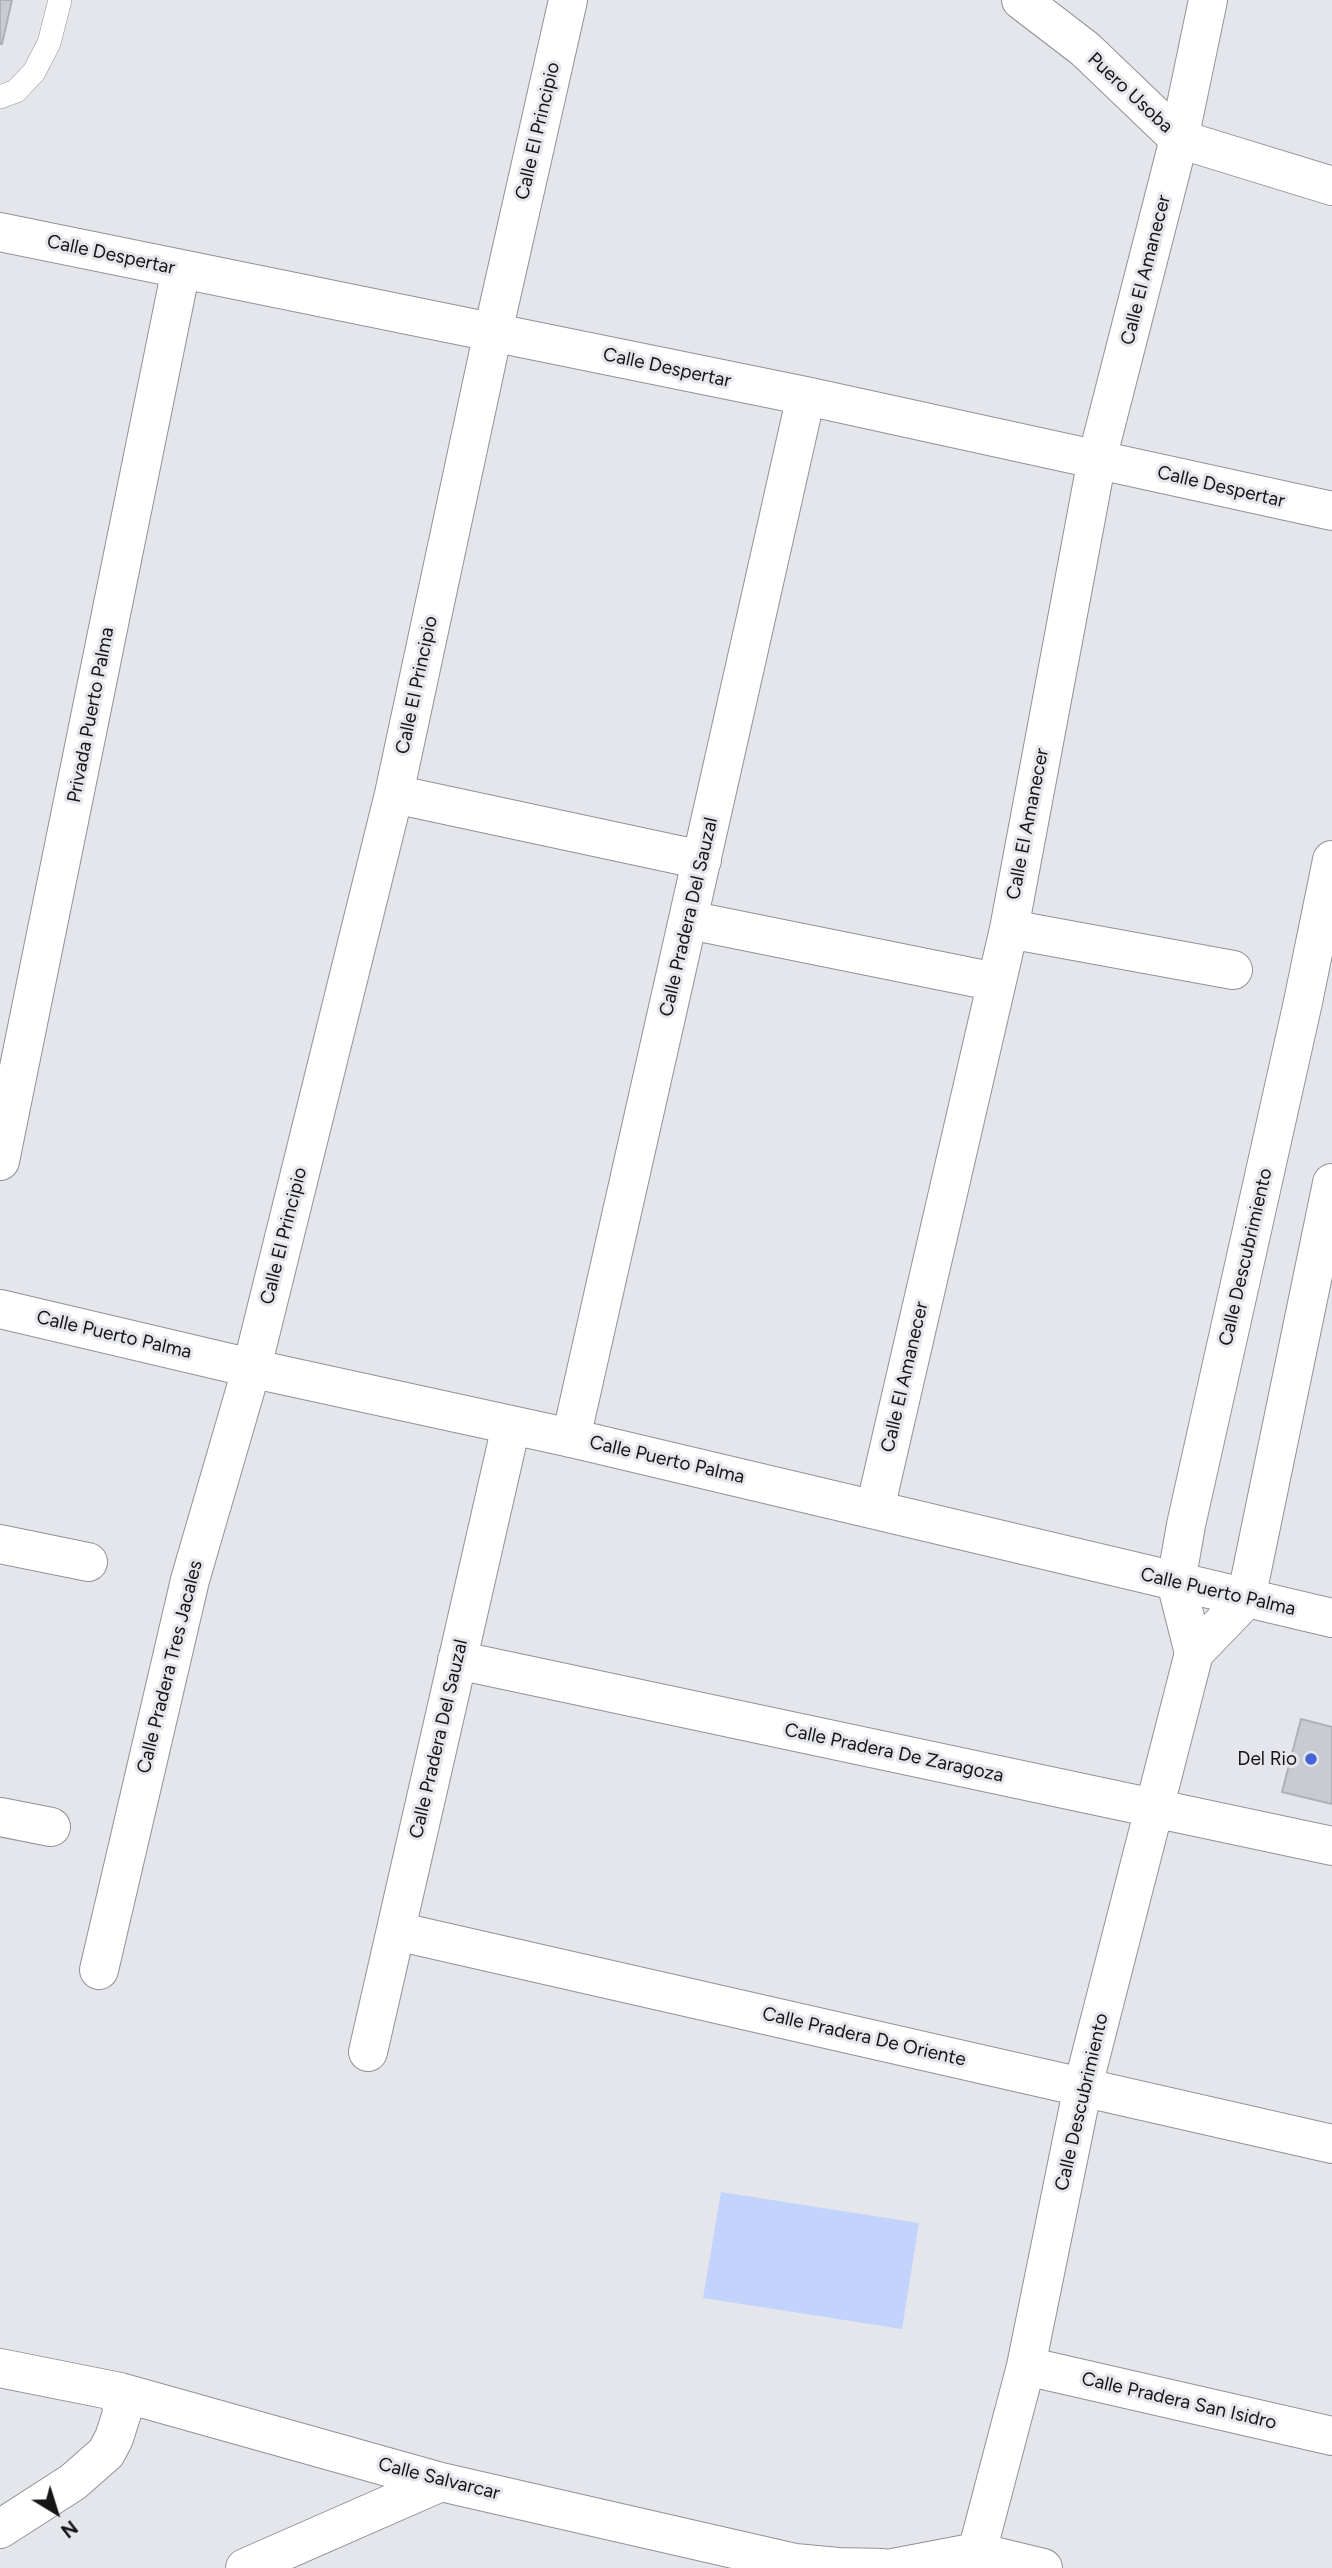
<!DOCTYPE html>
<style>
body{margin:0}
#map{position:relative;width:1332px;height:2568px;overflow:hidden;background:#e4e6eb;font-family:Figtree,sans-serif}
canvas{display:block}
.north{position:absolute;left:21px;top:2477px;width:70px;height:70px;-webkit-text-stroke:5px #e4e6eb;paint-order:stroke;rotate:142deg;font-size:19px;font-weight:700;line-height:28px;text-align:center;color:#161618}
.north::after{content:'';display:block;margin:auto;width:24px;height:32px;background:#161618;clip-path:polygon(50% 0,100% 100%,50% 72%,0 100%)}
</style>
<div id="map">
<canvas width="1332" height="2568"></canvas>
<div class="north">N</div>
</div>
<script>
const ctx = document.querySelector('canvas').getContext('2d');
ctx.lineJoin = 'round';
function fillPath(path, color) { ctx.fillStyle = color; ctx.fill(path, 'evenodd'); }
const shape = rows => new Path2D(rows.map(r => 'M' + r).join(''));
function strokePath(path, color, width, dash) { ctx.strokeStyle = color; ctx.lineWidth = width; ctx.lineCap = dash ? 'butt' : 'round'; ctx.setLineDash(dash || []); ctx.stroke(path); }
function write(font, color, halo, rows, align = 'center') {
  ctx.font = font + ' Figtree,sans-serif'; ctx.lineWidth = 6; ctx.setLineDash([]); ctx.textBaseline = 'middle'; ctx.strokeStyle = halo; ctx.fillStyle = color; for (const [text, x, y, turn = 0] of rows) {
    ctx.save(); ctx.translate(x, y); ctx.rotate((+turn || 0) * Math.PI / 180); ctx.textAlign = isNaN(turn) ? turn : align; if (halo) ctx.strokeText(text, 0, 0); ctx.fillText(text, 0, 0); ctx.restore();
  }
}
fillPath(shape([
 [721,2192,919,2223,902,2329,703,2298]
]), '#c2d3fe');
const building = shape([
 [0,0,12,0,2,44,0,44,0,0],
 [1301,1719,1332,1727,1332,1804,1282,1792,1301,1719]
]);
fillPath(building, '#c9cbd0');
strokePath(building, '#afb1b6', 2);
const service = shape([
 [0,97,16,91,34,72,49,43,60,0]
]);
const minor = shape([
 [0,232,806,396,1332,511],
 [394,794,702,860],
 [689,920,996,982],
 [1009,929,1233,970],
 [0,1161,181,269],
 [571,1438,806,396],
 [875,1509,1009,929,1097,459,1179,139,1208,0],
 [0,1544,88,1562],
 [1194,1653,1246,1599,1332,1183],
 [457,1660,1332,1846],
 [0,1817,51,1827],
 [396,1931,1332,2144],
 [99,1970,190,1580,252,1367,394,794,493,332,568,0],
 [368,2052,511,1426],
 [1026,2366,1332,2436],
 [0,2368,120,2392,441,2482,795,2563,838,2567,883,2568],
 [0,2529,73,2482,106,2453,114,2438,122,2413,120,2392],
 [245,2568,441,2482],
 [893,2568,977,2552,1043,2568],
 [964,2568,977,2552,1026,2366,1083,2086,1194,1653,1176,1582,1186,1525,1303,1002,1332,860]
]);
const tertiary = shape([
 [1021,0,1085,49,1179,139,1332,186],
 [0,1309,268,1372,571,1438,1332,1618]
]);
strokePath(service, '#909297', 24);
strokePath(minor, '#909297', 40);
strokePath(tertiary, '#909297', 40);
strokePath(service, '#fff', 23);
strokePath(minor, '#fff', 38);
strokePath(tertiary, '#fff', 38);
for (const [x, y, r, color] of [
 [1311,1759,7,"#4564d7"]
]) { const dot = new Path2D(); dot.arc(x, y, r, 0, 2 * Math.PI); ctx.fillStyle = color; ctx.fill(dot); strokePath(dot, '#e4e6eb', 2.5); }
write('19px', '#161618', '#e4e6eb', [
 ["Puero Usoba",1130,93,43],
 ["Calle El Principio",538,131,-77],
 ["Calle Despertar",111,255,12],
 ["Calle El Amanecer",1146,270,-76],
 ["Calle Despertar",667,368,12],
 ["Calle Despertar",1221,487,13],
 ["Calle El Principio",417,685,-78],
 ["Privada Puerto Palma",91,715,-79],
 ["Calle El Amanecer",1028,824,-79],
 ["Calle Pradera Del Sauzal",689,917,-77],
 ["Calle El Principio",284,1236,-76],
 ["Calle Descubrimiento",1246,1257,-77],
 ["Calle Puerto Palma",114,1335,13],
 ["Calle El Amanecer",905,1377,-77],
 ["Calle Puerto Palma",667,1460,13],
 ["Calle Puerto Palma",1218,1592,13],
 ["Calle Pradera Tres Jacales",170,1667,-76],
 ["Calle Pradera Del Sauzal",439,1739,-77],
 ["Calle Pradera De Zaragoza",894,1753,12],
 ["Calle Pradera De Oriente",864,2037,13],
 ["Calle Descubrimiento",1082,2102,-77],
 ["Calle Pradera San Isidro",1179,2401,13],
 ["Calle Salvarcar",439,2479,14]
]);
write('19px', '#161618', '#e4e6eb', [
 ["Del Rio",1297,1759]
], 'right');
</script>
